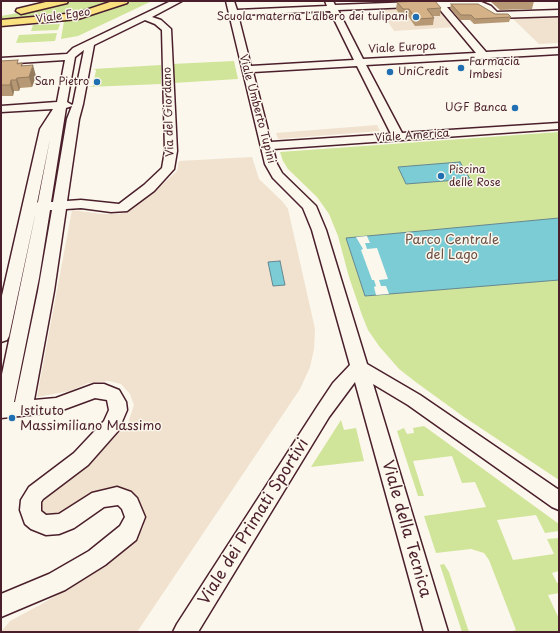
<!DOCTYPE html>
<style>
body{margin:0}
#map{position:relative;width:560px;height:633px;overflow:hidden;background:#fbf7ec;font-family:"Playpen Sans",sans-serif}
canvas{display:block}
.frame{position:absolute;inset:0;border:2px solid #4a1f2b;pointer-events:none}
</style>
<div id="map">
<canvas width="560" height="633"></canvas>
<div class="frame"></div>
</div>
<script>
const ctx = document.querySelector('canvas').getContext('2d');
ctx.lineJoin = 'round';
function fillPath(path, color) { ctx.fillStyle = color; ctx.fill(path, 'evenodd'); }
const shape = rows => new Path2D(rows.map(r => 'M' + r).join(''));
function strokePath(path, color, width, dash) { ctx.strokeStyle = color; ctx.lineWidth = width; ctx.lineCap = dash ? 'butt' : 'round'; ctx.setLineDash(dash || []); ctx.stroke(path); }
function write(font, color, halo, rows, align = 'center') {
  ctx.font = font + ' "Playpen Sans",sans-serif'; ctx.lineWidth = 3; ctx.setLineDash([]); ctx.textBaseline = 'middle'; ctx.strokeStyle = halo; ctx.fillStyle = color; for (const [text, x, y, turn = 0] of rows) {
    ctx.save(); ctx.translate(x, y); ctx.rotate((+turn || 0) * Math.PI / 180); ctx.textAlign = isNaN(turn) ? turn : align; if (halo) ctx.strokeText(text, 0, 0); ctx.fillText(text, 0, 0); ctx.restore();
  }
}
fillPath(shape([
 [437,5,455,27,394,31,379,8],
 [555,15,559,18,559,43,539,44,512,18],
 [377,125,380,131,278,139,276,133],
 [252,157,259,179,283,202,288,209,315,329,314,349,310,367,300,389,137,632,1,632,10,621,40,605,89,576,134,542,143,528,146,517,135,495,122,490,64,514,46,516,42,509,42,502,44,497,92,462,128,423,134,405,130,394,121,384,109,381,88,383,70,391,37,397,72,210,102,214,119,214,131,209,164,183,177,171,179,161]
]), '#f0e2ce');
fillPath(shape([
 [70,1,117,1,78,14,1,21,1,16,34,10],
 [133,1,152,1,78,36,61,39,64,21,102,13],
 [60,24,58,30,31,31,33,25],
 [57,33,55,41,16,43,19,35],
 [234,61,238,79,173,83,172,64],
 [161,65,161,84,88,87,93,86,96,70,93,69],
 [559,132,559,480,464,417,417,383,399,369,379,346,368,330,362,315,349,277,338,236,329,214,317,197,288,169,283,161,280,152],
 [341,420,344,430,356,428,364,461,311,467],
 [424,426,559,524,559,531,545,533,536,515,497,520,513,560,554,554,547,539,559,538,559,571,552,573,557,583,559,583,559,593,548,595,559,619,559,632,509,632,516,630,489,560,484,553,471,549,436,553,424,516,486,507,475,482,462,483,452,456,413,461,424,496,418,496,397,431,404,428,407,434,414,433,413,428],
 [444,564,449,572,469,632,462,632,440,565]
]), '#d0e59a');
const water = shape([
 [460,162,470,179,406,184,398,167,460,162],
 [559,218,559,280,365,296,346,238,559,218],
 [280,261,285,285,273,286,268,262,280,261]
]);
fillPath(water, '#7bccd5');
strokePath(water, '#678791', 1);
fillPath(shape([
 [367,236,370,243,365,243,367,249,377,248,388,279,379,280,381,286,386,286,389,294,376,295,374,287,376,286,374,280,372,280,361,250,363,249,356,237]
]), '#fbf7ec');
const minor = shape([
 [171,1,182,1,152,17,161,20,171,29,177,151,174,169,154,191,127,211,111,212,81,208,66,209,54,291,34,400,56,398,94,384,104,384,119,390,126,402,127,410,118,431,88,465,43,499,41,502,41,511,46,515,59,514,92,493,117,487,131,492,137,498,145,517,136,540,105,565,65,590,1,617,1,594,49,574,89,551,120,526,125,517,122,509,118,505,104,507,74,528,59,534,46,535,31,529,25,524,20,510,21,500,29,487,74,453,104,421,109,410,107,400,95,398,57,412,1,418,1,379,36,211,9,336,7,340,1,342,1,300,40,129,53,109,1,112,1,106,57,102,65,60,1,64,1,58,67,54,73,48,171,1],
 [145,20,155,24,162,30,165,151,162,168,144,185,119,204,81,200,67,201,79,119,83,104,94,45,145,20],
 [84,50,73,104,72,105,67,102,75,57,84,50],
 [72,106,67,119,53,202,51,202,66,108,72,106],
 [50,139,38,202,37,203,50,139],
 [50,210,52,210,38,291,15,402,14,402,39,278,50,210],
 [226,1,234,1,237,10,327,6,325,1,333,1,335,5,442,1,479,1,491,6,497,12,559,10,559,16,495,18,478,7,447,7,486,52,559,48,559,54,366,65,402,133,559,123,559,129,273,149,277,164,282,173,316,206,326,230,367,364,420,395,559,490,559,510,552,507,408,405,373,384,448,632,424,632,355,382,329,417,198,632,173,632,177,624,317,407,333,383,350,365,312,230,303,208,273,178,265,164,226,1],
 [437,6,476,53,363,59,338,10,437,6],
 [330,11,354,60,251,66,238,15,330,11],
 [357,66,391,134,271,142,253,72,357,66]
]);
const major = shape([
 [50,1,68,1,67,3,21,14,16,11,17,9,50,1],
 [113,1,128,1,127,3,78,19,1,26,1,20,77,13,113,1]
]);
strokePath(minor, '#4a1f2b', 3);
strokePath(major, '#4a1f2b', 3);
fillPath(minor, '#fbf7ec');
fillPath(major, '#fae180');
fillPath(shape([
 [490,1,534,1,532,9,500,10],
 [397,2,441,8,440,16,433,16,434,18,433,25,415,26,408,16,402,17,396,9],
 [451,4,495,14,511,17,509,22,474,24,470,20,460,20,450,8],
 [1,61,22,63,23,66,36,76,32,87,20,88,19,91,14,91,13,96,1,96]
]), '#b79874');
fillPath(shape([
 [33,65,36,76,32,87,29,77],
 [17,78,20,88,19,91,16,80],
 [11,80,14,91,13,96,10,85]
]), '#957c5e');
const building = shape([
 [421,1,435,1,441,8,427,9,434,18,416,19,409,9,403,9,397,2,421,1],
 [451,4,478,4,495,14,508,14,511,17,475,19,471,15,461,15,451,4],
 [18,60,17,64,22,63,21,66,33,65,29,77,17,78,16,80,11,80,10,85,1,85,1,61,18,60]
]);
fillPath(building, '#d5b187');
strokePath(building, '#957c5e', 1);
for (const [x, y, r, color] of [
 [416,17,4,"#1f6fb2"],
 [461,68,4,"#1f6fb2"],
 [390,72,4,"#1f6fb2"],
 [97,82,4,"#1f6fb2"],
 [515,108,4,"#1f6fb2"],
 [441,176,4,"#1f6fb2"],
 [12,418,4,"#1f6fb2"]
]) { const dot = new Path2D(); dot.arc(x, y, r, 0, 2 * Math.PI); ctx.fillStyle = color; ctx.fill(dot); strokePath(dot, '#fbf7ec', 1.5); }
write('11px', '#4a1f2b', '#fbf7ec', [
 ["Viale Egeo",63,16,-8],
 ["Viale Europa",402,48,-3],
 ["Viale Umberto Tupini",257,109,75],
 ["Via del Giordano",169,112,-92],
 ["Viale America",412,136,-4]
]);
write('11px', '#4a1f2b', '#fbf7ec', [
 ["Scuola materna L'albero dei tulipani",408,17],
 ["Farmacia",469,62,"left"],
 ["Imbesi",469,75,"left"],
 ["UniCredit",398,72,"left"],
 ["San Pietro",89,82],
 ["UGF Banca",507,108],
 ["Piscina",449,170,"left"],
 ["delle Rose",449,183,"left"]
], 'right');
write('13px', '#6c5047', '#fbf7ec', [
 ["Parco Centrale",452,240],
 ["del Lago",452,255]
]);
write('13px', '#4a1f2b', '#fbf7ec', [
 ["Istituto",20,411],
 ["Massimiliano Massimo",20,426]
], 'left');
write('16px', '#4a1f2b', '#fbf7ec', [
 ["Viale dei Primati Sportivi",254,522,-58],
 ["Viale della Tecnica",406,529,74]
]);
</script>
